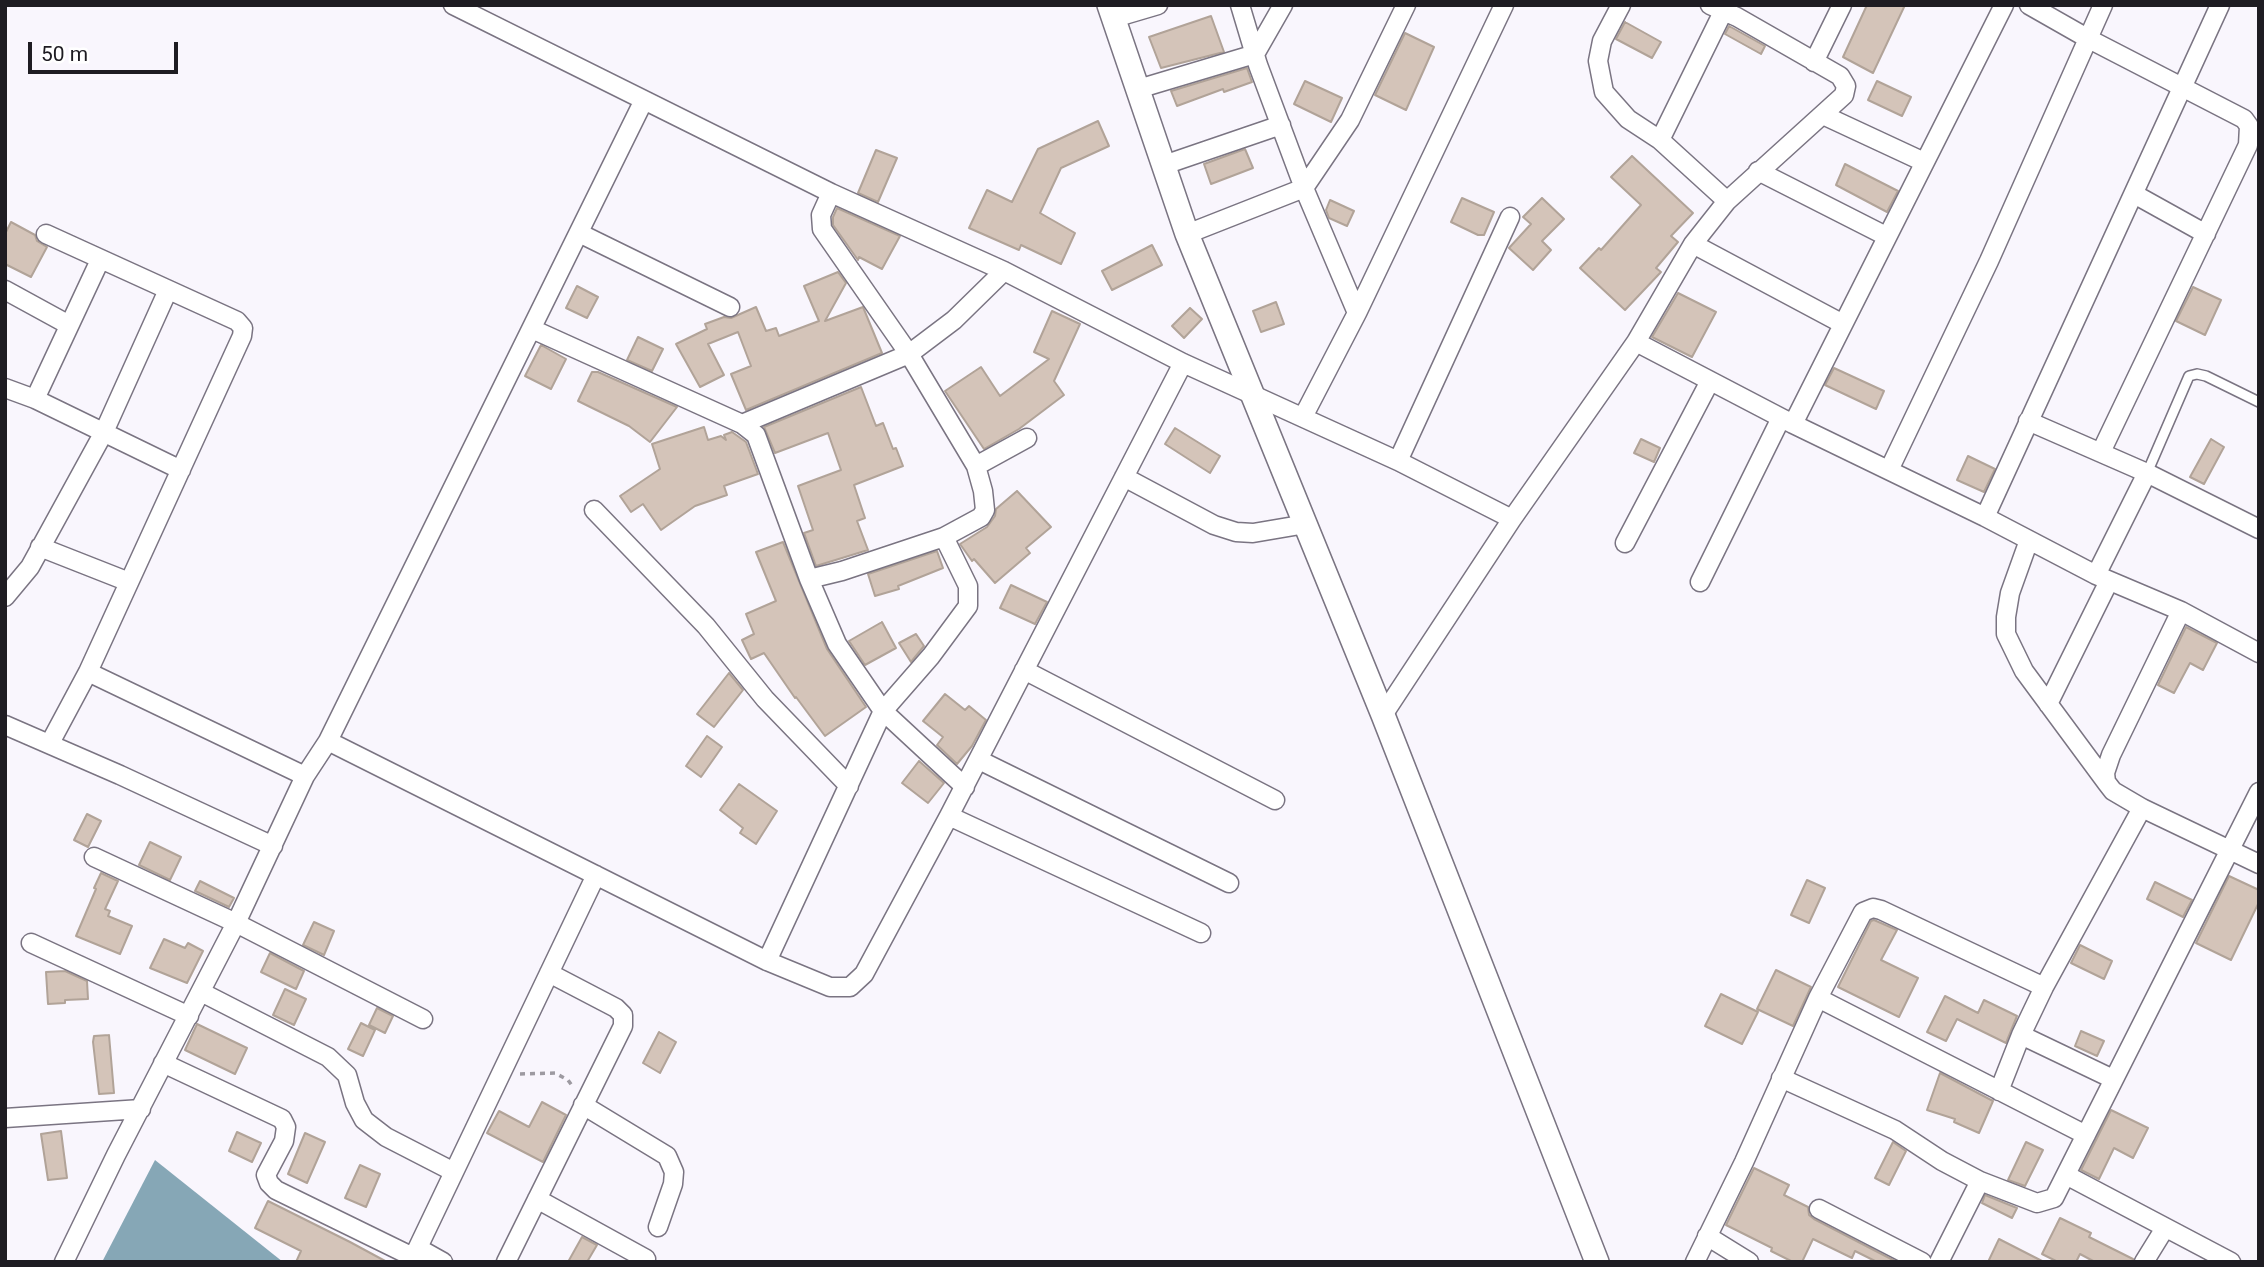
<!DOCTYPE html>
<style>
body{margin:0}
#map{position:relative;width:2264px;height:1267px;overflow:hidden;background:#f9f6fd;font-family:Roboto,sans-serif}
canvas{display:block}
.frame{position:absolute;inset:0;border:7px solid #1e1c22;pointer-events:none}
.scale{position:absolute;left:28px;top:42px;width:150px;height:32px;box-sizing:border-box;border:4px solid #1e1c22;border-top:0;padding-left:9px;font-size:21px;line-height:24px;white-space:nowrap;color:#1e1c22;-webkit-text-stroke:5px #fff;paint-order:stroke}
</style>
<div id="map">
<canvas width="2264" height="1267"></canvas>
<div class="frame"></div>
<div class="scale">50 m</div>
</div>
<script>
const ctx = document.querySelector('canvas').getContext('2d');
ctx.lineJoin = 'round';
function fillPath(path, color) { ctx.fillStyle = color; ctx.fill(path, 'evenodd'); }
const shape = rows => new Path2D(rows.map(r => 'M' + r).join(''));
function strokePath(path, color, width, dash) { ctx.strokeStyle = color; ctx.lineWidth = width; ctx.lineCap = dash ? 'butt' : 'round'; ctx.setLineDash(dash || []); ctx.stroke(path); }
fillPath(shape([
 [155,1160,283,1262,102,1262]
]), '#86a7b6');
const building = shape([
 [1867,5,1905,5,1873,73,1843,57,1867,5],
 [1211,16,1224,52,1161,68,1149,37,1211,16],
 [1625,22,1661,42,1652,58,1616,39,1625,22],
 [1729,26,1765,46,1761,54,1725,34,1729,26],
 [1405,33,1434,47,1406,110,1375,95,1405,33],
 [1247,68,1252,82,1224,92,1223,89,1177,106,1171,91,1247,68],
 [1305,81,1342,98,1331,122,1294,104,1305,81],
 [1877,81,1911,97,1902,116,1868,100,1877,81],
 [1098,121,1109,146,1061,168,1040,213,1075,233,1061,264,1021,245,1019,250,969,228,987,190,1012,202,1038,149,1098,121],
 [1245,149,1253,168,1211,184,1204,164,1245,149],
 [876,150,897,158,878,202,858,193,876,150],
 [1632,156,1693,213,1671,236,1678,242,1656,268,1661,272,1625,310,1580,268,1599,248,1601,250,1641,205,1611,177,1632,156],
 [1845,164,1898,191,1887,212,1836,185,1845,164],
 [1462,198,1494,212,1484,235,1478,235,1451,222,1462,198],
 [1542,198,1564,219,1542,241,1551,250,1533,270,1509,248,1531,224,1523,217,1542,198],
 [1330,200,1354,211,1347,226,1329,218,1326,210,1330,200],
 [837,208,900,236,882,269,859,257,858,260,833,225,833,217,837,208],
 [11,222,35,235,37,241,47,247,31,277,5,264,5,234,11,222],
 [1152,245,1162,265,1112,290,1102,271,1152,245],
 [838,272,846,283,825,321,863,307,882,353,746,410,731,374,751,366,738,332,708,344,724,375,700,387,676,344,707,329,705,324,724,317,731,318,756,307,766,331,776,328,779,336,819,321,804,286,838,272],
 [577,286,598,297,587,318,566,308,577,286],
 [2193,287,2221,300,2205,335,2176,321,2193,287],
 [1678,293,1716,312,1692,357,1652,337,1678,293],
 [1276,302,1284,324,1261,332,1253,311,1276,302],
 [1190,308,1202,319,1184,338,1172,326,1190,308],
 [1052,311,1080,324,1054,381,1064,395,1019,429,984,449,945,391,981,367,1000,396,1049,359,1034,352,1052,311],
 [638,337,663,349,652,371,627,360,638,337],
 [541,345,566,359,551,389,525,376,541,345],
 [1834,368,1884,391,1876,409,1825,385,1834,368],
 [592,372,598,372,677,407,650,442,629,426,578,401,592,372],
 [861,387,876,426,883,423,893,449,896,448,903,466,854,485,865,518,857,521,868,550,816,566,804,533,813,530,798,486,841,470,828,433,775,453,764,427,861,387],
 [704,427,708,440,721,436,726,440,724,435,732,432,746,442,758,474,724,486,727,495,695,506,661,530,643,504,631,512,620,496,660,469,652,444,704,427],
 [1175,428,1220,456,1210,473,1165,444,1175,428],
 [1641,439,1660,448,1654,462,1634,453,1641,439],
 [2211,439,2224,447,2204,484,2190,477,2211,439],
 [1968,456,1995,469,1984,492,1957,480,1968,456],
 [1017,491,1051,527,1026,548,1030,553,995,583,974,559,972,561,960,544,987,527,995,516,996,509,1017,491],
 [783,542,827,649,866,707,825,736,796,697,795,698,764,653,751,659,742,640,754,634,746,614,776,601,756,552,783,542],
 [937,551,943,568,898,586,899,589,875,596,868,574,937,551],
 [1011,585,1047,602,1035,624,1000,608,1011,585],
 [882,622,896,648,865,665,849,641,882,622],
 [2186,627,2217,643,2203,670,2190,663,2174,693,2158,685,2186,627],
 [916,634,924,646,911,662,899,643,916,634],
 [729,673,743,690,714,727,697,714,729,673],
 [945,694,965,710,969,706,986,720,972,746,957,764,937,745,943,737,923,721,945,694],
 [707,736,722,747,701,777,686,766,707,736],
 [919,761,944,783,928,803,902,783,919,761],
 [739,784,777,811,756,844,740,833,743,828,720,810,739,784],
 [87,814,101,821,88,847,74,840,87,814],
 [150,842,181,857,170,880,139,865,150,842],
 [101,873,118,881,105,909,110,911,108,916,132,926,120,954,76,936,96,889,94,888,101,873],
 [2229,876,2259,890,2259,902,2231,960,2196,943,2229,876],
 [1807,880,1825,888,1809,923,1791,915,1807,880],
 [200,881,234,898,229,907,195,891,200,881],
 [2155,882,2192,900,2183,917,2147,899,2155,882],
 [1874,920,1897,930,1881,960,1918,978,1899,1017,1838,987,1871,921,1874,920],
 [314,922,334,931,324,955,303,945,314,922],
 [164,939,185,948,188,943,203,951,187,983,150,968,164,939],
 [2080,945,2112,961,2104,979,2071,963,2080,945],
 [270,953,304,971,296,989,261,972,270,953],
 [1776,970,1811,987,1793,1026,1757,1009,1776,970],
 [65,971,87,981,88,999,65,1000,65,1003,48,1004,46,972,65,971],
 [285,989,306,999,294,1025,273,1015,285,989],
 [1721,994,1758,1012,1742,1044,1705,1026,1721,994],
 [1945,996,1978,1013,1984,1000,2017,1016,2006,1043,1957,1019,1946,1041,1927,1032,1945,996],
 [377,1008,393,1016,385,1033,369,1025,377,1008],
 [361,1023,375,1030,363,1056,348,1049,361,1023],
 [197,1024,247,1048,235,1074,185,1050,197,1024],
 [2081,1031,2104,1041,2097,1056,2075,1046,2081,1031],
 [659,1032,676,1042,660,1073,643,1063,659,1032],
 [109,1035,114,1093,99,1094,93,1042,94,1036,109,1035],
 [1940,1073,1993,1101,1979,1133,1954,1122,1955,1119,1927,1110,1940,1073],
 [542,1102,566,1115,543,1162,487,1133,499,1111,529,1127,542,1102],
 [2111,1110,2148,1128,2133,1158,2114,1148,2099,1179,2081,1170,2111,1110],
 [61,1131,67,1178,48,1180,41,1134,61,1131],
 [237,1132,261,1143,252,1162,229,1151,237,1132],
 [305,1133,325,1142,307,1183,288,1174,305,1133],
 [1893,1142,1906,1151,1889,1185,1875,1178,1893,1142],
 [2026,1142,2043,1150,2025,1186,2008,1180,2026,1142],
 [360,1165,380,1174,366,1207,345,1198,360,1165],
 [1754,1168,1789,1185,1784,1195,1808,1207,1809,1215,1814,1219,1897,1262,1877,1262,1855,1251,1852,1258,1813,1239,1802,1262,1793,1262,1771,1251,1772,1248,1726,1225,1754,1168],
 [1985,1195,2017,1208,2012,1218,1982,1203,1985,1195],
 [268,1201,350,1242,387,1262,296,1262,301,1251,255,1228,268,1201],
 [2060,1218,2091,1233,2089,1237,2133,1259,2133,1262,2095,1262,2080,1254,2076,1262,2058,1262,2042,1254,2060,1218],
 [582,1237,597,1245,587,1262,568,1262,582,1237],
 [1999,1239,2044,1262,1988,1262,1999,1239]
]);
fillPath(building, '#d4c4b9');
strokePath(building, '#b1a398', 2);
const service = shape([
 [2147,473,2189,376,2197,374,2206,376,2259,402]
]);
const minor = shape([
 [453,5,831,193,1004,271,1183,363,1398,461,1512,519],
 [1240,5,1258,65,1304,188,1357,313,1303,417],
 [1621,5,1602,41,1598,61,1604,92,1628,119,1660,140,1727,201],
 [2029,5,2087,38,2244,119,2249,126,2248,145,2101,452],
 [1114,18,1158,5],
 [1814,62,1842,5],
 [1138,89,1255,54,1283,5],
 [1823,115,1924,162],
 [1660,140,1723,12],
 [1164,165,1281,125],
 [1758,171,1886,236],
 [2134,194,2206,234],
 [579,233,730,307],
 [46,234,237,321,243,328,242,336,88,672,50,743],
 [1187,234,1304,188,1350,120,1406,5],
 [1693,244,1843,324],
 [5,290,69,325],
 [1357,313,1504,5],
 [532,329,742,424,756,435,809,579,837,644,883,711,965,787],
 [1636,342,1793,424,1985,517,2096,575,2181,611,2111,755,2105,773,2106,782,2113,791,2142,808,2259,864],
 [5,388,35,399,181,470],
 [35,399,100,260],
 [2028,421,2147,473,2259,529],
 [742,424,909,354,822,229,821,215,831,193],
 [1793,424,2004,5],
 [1398,461,1510,217],
 [976,466,1027,438],
 [1889,470,1989,261,2103,5],
 [1124,477,1214,525,1236,532,1253,533,1306,524],
 [594,510,706,626,765,699,849,786],
 [1985,517,2220,5],
 [2029,540,2010,593,2006,617,2006,634,2024,671,2106,782],
 [1625,543,1710,381],
 [40,547,129,582],
 [2096,575,2147,473],
 [809,579,842,571,944,537,981,517,985,510,983,491,976,466,909,354,954,320,1004,271],
 [1700,582,1781,418],
 [5,597,30,567,104,432,168,290],
 [2181,611,2259,653],
 [1024,670,1275,800],
 [88,672,305,776],
 [2048,704,2109,581],
 [1383,715,1512,519,1636,342,1693,244,1727,201,1844,95,1846,86,1840,76,1737,17,1710,5],
 [5,725,120,775,273,846],
 [328,741,767,961,830,987,850,987,864,974,949,816,1183,363],
 [979,760,1229,883],
 [949,816,1201,933],
 [94,857,236,923,423,1019],
 [31,943,189,1016],
 [767,961,883,711,931,656,968,606,968,586,944,537],
 [201,992,328,1057,347,1075,355,1103,364,1120,386,1137,454,1172],
 [1818,998,2086,1135],
 [2021,1035,2113,1079],
 [163,1063,282,1119,286,1127,284,1141,266,1175,269,1183,276,1190,413,1257],
 [1781,1078,1895,1130,1942,1161,1980,1181,2037,1203,2054,1198,2259,792],
 [1999,1091,2021,1035,2044,987,2142,808],
 [583,1105,667,1156,674,1172,673,1184,658,1227],
 [5,1118,141,1109],
 [2066,1175,2231,1262],
 [537,1199,646,1259],
 [1819,1209,1922,1262],
 [1707,1236,1749,1262],
 [418,1248,443,1262],
 [64,1262,116,1155,236,923,305,776,328,741,644,100],
 [411,1262,596,875],
 [506,1262,623,1026,623,1015,616,1008,549,973],
 [1695,1262,1744,1162,1818,998,1863,912,1873,908,1881,910,2044,987],
 [1939,1262,1980,1181],
 [2144,1262,2165,1228]
]);
const tertiary = shape([
 [1109,5,1187,234,1383,715,1597,1262]
]);
strokePath(service, '#7a7482', 12);
strokePath(minor, '#7a7482', 21);
strokePath(tertiary, '#7a7482', 26);
strokePath(shape([
 [520,1074,555,1073,568,1080,573,1087]
]), '#9d9aa1', 3.5, [5, 5]);
strokePath(service, '#fff', 9);
strokePath(minor, '#fff', 18);
strokePath(tertiary, '#fff', 23);
</script>
